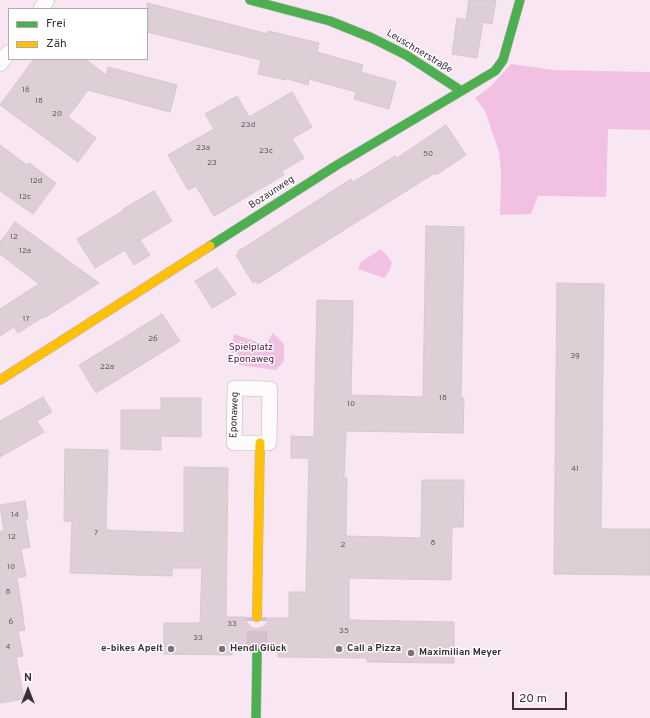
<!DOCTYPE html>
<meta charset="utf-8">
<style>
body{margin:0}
#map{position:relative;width:650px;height:718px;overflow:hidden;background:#f8e7f2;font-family:Overpass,sans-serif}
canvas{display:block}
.legend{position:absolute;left:8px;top:8px;width:140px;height:52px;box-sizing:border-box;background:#fff;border:1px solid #b1abaf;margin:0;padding:5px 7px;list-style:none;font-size:12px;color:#3d2e38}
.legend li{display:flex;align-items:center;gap:8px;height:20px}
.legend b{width:20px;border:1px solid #b1abaf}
.north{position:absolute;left:8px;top:670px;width:40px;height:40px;-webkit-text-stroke:3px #fff;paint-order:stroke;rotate:0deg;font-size:11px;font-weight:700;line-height:16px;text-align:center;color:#3d2e38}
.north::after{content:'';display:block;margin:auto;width:14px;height:18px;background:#3d2e38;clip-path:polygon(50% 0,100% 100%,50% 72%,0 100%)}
.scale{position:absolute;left:512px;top:692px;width:55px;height:18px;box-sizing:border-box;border:2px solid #3d2e38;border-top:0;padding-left:5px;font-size:12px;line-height:14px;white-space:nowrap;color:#3d2e38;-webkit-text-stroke:3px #fff;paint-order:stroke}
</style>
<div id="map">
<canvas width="650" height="718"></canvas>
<ul class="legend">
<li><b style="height:5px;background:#4caf50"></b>Frei</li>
<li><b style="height:5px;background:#ffc107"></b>Zäh</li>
</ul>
<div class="north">N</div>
<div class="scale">20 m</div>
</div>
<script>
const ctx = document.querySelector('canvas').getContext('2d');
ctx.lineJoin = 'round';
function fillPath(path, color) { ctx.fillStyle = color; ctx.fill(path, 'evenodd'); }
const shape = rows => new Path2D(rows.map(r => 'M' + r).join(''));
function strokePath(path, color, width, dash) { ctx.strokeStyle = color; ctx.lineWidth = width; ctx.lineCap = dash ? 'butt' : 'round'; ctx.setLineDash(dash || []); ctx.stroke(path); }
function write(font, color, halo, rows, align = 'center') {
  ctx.font = font + ' Overpass,sans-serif'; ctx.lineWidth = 3; ctx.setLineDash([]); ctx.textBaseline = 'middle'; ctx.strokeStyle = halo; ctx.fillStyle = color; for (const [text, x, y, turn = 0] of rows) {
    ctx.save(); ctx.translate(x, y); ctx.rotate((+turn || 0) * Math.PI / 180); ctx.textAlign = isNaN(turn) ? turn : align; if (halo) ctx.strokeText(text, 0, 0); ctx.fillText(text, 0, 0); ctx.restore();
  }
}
fillPath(shape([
 [511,64,554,70,650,72,650,130,608,129,606,197,538,196,531,214,500,215,501,172,499,152,485,111,475,98,491,86],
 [381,249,392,262,389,272,384,278,358,269,361,262],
 [273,333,284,344,284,361,276,370,239,365,238,354,230,352,234,334,266,345]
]), '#f2c1e2');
const building = shape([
 [469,0,496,0,492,24,483,22,477,58,452,54,457,18,466,20,469,0],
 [147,3,268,34,268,31,319,43,317,52,363,65,361,72,396,82,389,109,354,99,356,92,309,79,308,85,285,78,286,80,258,74,261,60,147,32,147,3],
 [34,59,85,59,106,75,108,67,177,85,170,112,88,90,68,117,96,138,78,162,0,105,34,59],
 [292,92,312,127,292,139,304,158,282,171,284,175,214,216,196,186,188,190,168,155,214,129,205,114,237,96,249,117,292,92],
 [446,125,466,155,436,175,435,173,258,284,256,281,253,283,236,255,239,254,237,252,351,179,353,182,395,156,397,158,446,125],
 [0,145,27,165,29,163,56,183,33,214,0,191,0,145],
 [154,191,172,221,140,240,150,255,134,265,125,250,95,268,77,239,124,210,123,209,154,191],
 [15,222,99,283,44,318,43,317,18,333,14,327,0,336,0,309,39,284,0,254,0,242,15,222],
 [426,226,464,227,461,398,464,398,463,433,346,431,344,478,347,478,346,536,421,538,422,480,464,480,463,527,452,527,451,580,349,578,349,620,454,622,454,663,367,662,367,658,278,657,278,652,269,652,267,646,263,642,258,640,251,642,247,646,245,651,232,651,232,655,164,654,164,623,200,623,202,568,172,568,172,576,70,573,72,521,64,521,65,449,108,450,106,530,184,533,184,467,228,468,226,617,245,617,247,623,251,627,256,629,263,627,267,623,269,618,289,618,289,592,306,592,309,458,291,458,291,436,314,437,317,300,353,301,351,395,423,397,426,226],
 [217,268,236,294,212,308,195,281,217,268],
 [557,283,604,284,601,529,650,529,650,575,554,574,557,283],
 [162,314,180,341,96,393,79,365,117,342,162,314],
 [43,397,52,412,37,421,44,432,0,457,0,421,43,397],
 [161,398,201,398,201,437,161,436,161,450,121,449,121,410,161,410,161,398],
 [25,501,28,519,25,519,30,547,21,549,26,576,17,578,25,630,18,631,23,656,16,657,24,699,0,703,0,532,4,531,0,505,25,501]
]);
fillPath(building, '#deced6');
strokePath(building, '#d6c6cd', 1);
strokePath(shape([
 [257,652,257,617]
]), '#d3c2cd', 21, [21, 10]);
const street = shape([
 [41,9,47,0],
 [0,64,9,52],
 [235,388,270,389,269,443,234,443,235,388]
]);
const fast = shape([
 [250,0,330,21,372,38,406,55,460,90],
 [210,246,337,165,495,71,503,60,520,0],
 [256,718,257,652]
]);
const slow = shape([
 [0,380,210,246],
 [257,617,260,443]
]);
strokePath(street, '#bfb1ba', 16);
strokePath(fast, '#bfb1ba', 10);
strokePath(slow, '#bfb1ba', 10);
strokePath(street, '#fefbfd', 15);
strokePath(fast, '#4caf50', 9);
strokePath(slow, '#ffc107', 9);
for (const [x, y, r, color] of [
 [171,649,4,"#7e6f79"],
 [222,649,4,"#7e6f79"],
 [339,649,4,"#7e6f79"],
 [411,653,4,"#7e6f79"]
]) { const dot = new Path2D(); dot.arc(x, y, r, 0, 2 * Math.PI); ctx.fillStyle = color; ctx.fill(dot); strokePath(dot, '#fff', 1.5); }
write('8px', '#675861', null, [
 ["16",26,90],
 ["18",39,101],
 ["20",57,114],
 ["23d",248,125],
 ["23a",203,148],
 ["23c",266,151],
 ["50",428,154],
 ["23",212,163],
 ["12d",36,181],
 ["12c",25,197],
 ["12",14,237],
 ["12a",25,251],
 ["17",26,319],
 ["26",153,339],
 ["39",575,356],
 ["22a",107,367],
 ["18",443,398],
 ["10",351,404],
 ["41",575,469],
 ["14",15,515],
 ["7",96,533],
 ["12",12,537],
 ["8",433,543],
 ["2",343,545],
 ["10",11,567],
 ["8",8,592],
 ["6",11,622],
 ["33",232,624],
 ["35",344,631],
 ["33",198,638],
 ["4",8,647]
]);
write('10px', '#3d2e38', '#fff', [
 ["Leuschnerstraße",419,52,31],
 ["Bozaunweg",272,193,-33],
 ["Eponaweg",235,415,-88]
]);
write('10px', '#531242', '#fff', [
 ["Spielplatz",251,348],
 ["Eponaweg",251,360]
]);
write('bold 10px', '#3d2e38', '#fff', [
 ["e-bikes Apelt",163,649,"right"],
 ["Hendl Glück",230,649],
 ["Call a Pizza",347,649],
 ["Maximilian Meyer",419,653]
], 'left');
</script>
